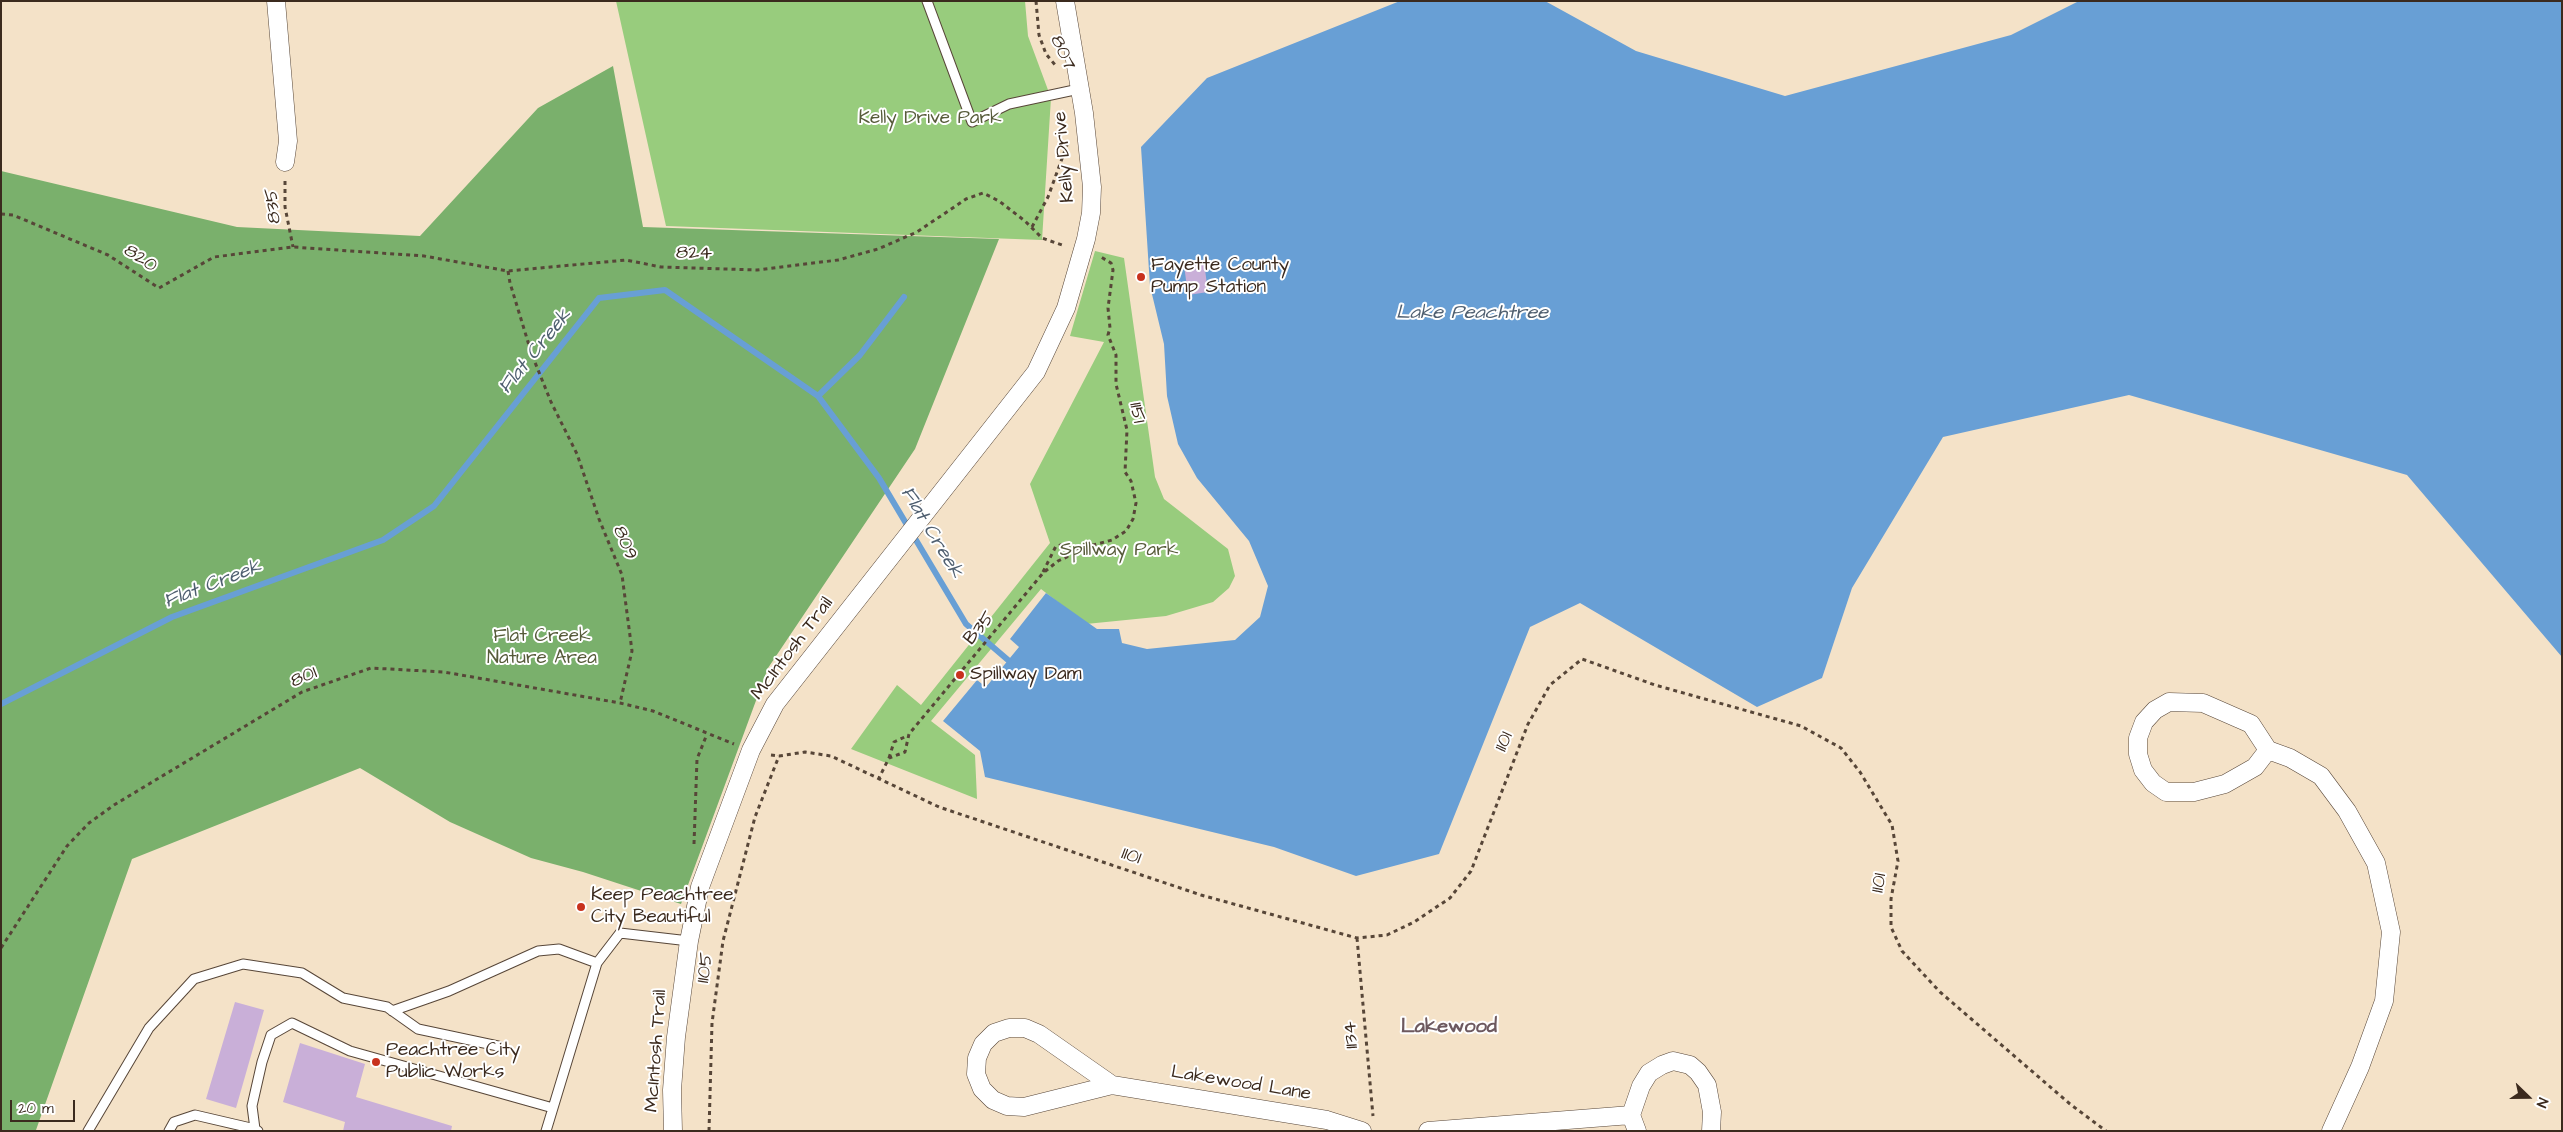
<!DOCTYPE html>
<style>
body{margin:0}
#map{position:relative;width:2563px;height:1132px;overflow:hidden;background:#f4e2c8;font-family:"Architects Daughter",sans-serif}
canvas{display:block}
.frame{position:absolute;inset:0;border:2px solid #3b2a1e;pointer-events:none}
.north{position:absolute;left:2503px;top:1072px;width:50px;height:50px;-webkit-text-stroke:4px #fff;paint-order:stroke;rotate:112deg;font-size:14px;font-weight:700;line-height:20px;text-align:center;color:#3b2a1e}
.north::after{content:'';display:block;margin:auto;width:18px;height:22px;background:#3b2a1e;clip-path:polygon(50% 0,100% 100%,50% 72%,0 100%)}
.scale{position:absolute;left:10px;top:1100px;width:65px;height:22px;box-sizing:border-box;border:2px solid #3b2a1e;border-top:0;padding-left:6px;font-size:15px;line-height:18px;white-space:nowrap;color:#3b2a1e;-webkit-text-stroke:4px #fff;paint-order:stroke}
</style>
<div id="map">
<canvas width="2563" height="1132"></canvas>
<div class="frame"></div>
<div class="north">N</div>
<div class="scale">20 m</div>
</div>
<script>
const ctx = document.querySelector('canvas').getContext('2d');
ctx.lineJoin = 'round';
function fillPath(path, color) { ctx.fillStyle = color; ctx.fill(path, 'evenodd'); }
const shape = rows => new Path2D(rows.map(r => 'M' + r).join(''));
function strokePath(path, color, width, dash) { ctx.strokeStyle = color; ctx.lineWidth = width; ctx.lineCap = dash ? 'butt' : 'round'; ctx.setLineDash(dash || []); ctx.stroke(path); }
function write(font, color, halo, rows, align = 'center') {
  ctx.font = font + ' "Architects Daughter",sans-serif'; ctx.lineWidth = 4; ctx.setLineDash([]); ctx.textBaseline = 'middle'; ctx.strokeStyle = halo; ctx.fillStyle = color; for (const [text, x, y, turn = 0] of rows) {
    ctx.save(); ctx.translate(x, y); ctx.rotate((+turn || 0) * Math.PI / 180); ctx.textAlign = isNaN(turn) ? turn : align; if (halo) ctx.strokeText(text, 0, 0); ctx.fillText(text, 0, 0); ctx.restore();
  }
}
fillPath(shape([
 [616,1,1025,1,1028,36,1051,98,1042,240,666,226],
 [1095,251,1124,258,1155,477,1164,499,1228,549,1235,576,1229,588,1213,602,1166,616,1086,624,1041,589,931,721,975,755,977,799,851,749,897,685,921,705,1050,543,1030,484,1104,342,1070,336]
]), '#98cc7d');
fillPath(shape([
 [613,66,643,227,999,239,915,449,768,668,681,904,583,872,531,858,450,822,360,768,132,859,36,1130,1,1131,1,171,237,227,420,236,538,108]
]), '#7ab06c');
fillPath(shape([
 [1400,1,1545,1,1636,51,1785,96,2011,35,2079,1,2562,1,2562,657,2407,475,2129,395,1943,437,1852,588,1822,678,1757,707,1580,603,1530,627,1439,854,1356,876,1274,847,985,777,980,751,943,721,977,680,986,687,1019,647,1010,639,1046,593,1097,629,1119,629,1122,643,1147,649,1235,640,1260,617,1268,586,1249,541,1197,478,1178,444,1167,396,1164,344,1150,286,1141,147,1207,78]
]), '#689fd5');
strokePath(shape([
 [818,396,860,355,904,297],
 [1,704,172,617,383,540,434,506,599,298,665,290,818,396,879,478,966,624,1008,660]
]), '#689fd5', 6);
fillPath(shape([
 [1204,262,1208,292,1188,295,1184,265],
 [235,1002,264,1010,236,1108,206,1099],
 [300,1043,365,1064,356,1097,452,1126,451,1131,343,1131,345,1122,283,1102]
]), '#c9afd8');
const service = shape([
 [927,1,972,122,1009,104,1079,89],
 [392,1011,449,991,538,951,559,949,597,963],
 [88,1131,149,1028,194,979,243,964,302,973,343,998,387,1007,418,1029,498,1046],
 [169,1131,174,1122,195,1115,255,1129],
 [258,1131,255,1129,252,1106,262,1062,271,1035,292,1023,350,1051,553,1108],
 [546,1131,597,963,620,933,689,941]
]);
const minor = shape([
 [276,1,288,141,285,162],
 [2268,750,2255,767,2225,784,2194,792,2166,792,2153,783,2143,770,2138,754,2138,738,2144,722,2155,710,2169,702,2203,703,2251,724,2268,750,2290,758,2321,776,2347,811,2376,863,2391,932,2384,1001,2360,1067,2331,1131],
 [1009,1028,1025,1028,1039,1034,1112,1085,1024,1107,1007,1106,993,1100,982,1089,976,1074,977,1058,983,1044,994,1033,1009,1028],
 [1112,1085,1327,1120,1362,1131],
 [673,1131,672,1090,676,1037,689,941,700,887,751,750,775,704,1036,372,1066,308,1086,239,1091,213,1092,187,1084,113,1065,1],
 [1428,1131,1631,1115],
 [1637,1131,1631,1115,1641,1086,1649,1073,1662,1065,1673,1061,1690,1065,1698,1072,1707,1085,1712,1112,1711,1131]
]);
strokePath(service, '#574638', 11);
strokePath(minor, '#574638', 19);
strokePath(shape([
 [1036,1,1039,35,1046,54,1056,66],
 [285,181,285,207,293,247],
 [1,214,13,215,108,255,159,288,214,257,293,247,424,256,508,271,626,260,661,267,757,270,838,260,878,249,917,232,966,199,983,193,999,201,1025,221,1042,238,1062,245],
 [1032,227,1048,197,1067,145],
 [508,271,510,283,532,355,551,402,577,454,599,519,622,575,632,651,620,703],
 [1043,572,1056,546,1065,544,1077,549],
 [771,755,779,756,805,752,831,756,939,807,1201,895,1357,938,1387,935,1414,922,1450,898,1471,871,1528,724,1550,685,1582,659,1655,685,1801,726,1841,748,1860,772,1892,825,1898,861,1891,899,1891,927,1902,951,1940,992,2070,1104,2106,1131],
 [889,758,894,742,909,735],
 [878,780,889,758,905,752,909,734,1043,573,1058,561,1067,557,1071,551,1112,540,1126,531,1133,519,1136,503,1131,481,1125,472,1127,430,1116,384,1116,355,1108,335,1110,328,1108,308,1113,270,1111,263,1101,257],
 [694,844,697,759,707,734],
 [1357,938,1373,1116],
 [1,948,67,846,89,823,114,805,302,692,371,668,444,672,620,703,653,711,734,744],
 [709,1131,712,1023,723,941,755,817,779,756]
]), '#574638', 3, [4, 4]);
strokePath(service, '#fff', 9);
strokePath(minor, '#fff', 18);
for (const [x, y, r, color] of [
 [1141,277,5,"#c8321e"],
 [960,675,5,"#c8321e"],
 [581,907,5,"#c8321e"],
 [376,1062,5,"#c8321e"]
]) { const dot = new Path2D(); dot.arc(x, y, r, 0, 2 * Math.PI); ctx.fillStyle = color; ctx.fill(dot); strokePath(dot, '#fff', 2); }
write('19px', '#3b2a1e', '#fff', [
 ["807",1062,53,65],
 ["Kelly Drive",1065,157,-95],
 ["835",274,206,-96],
 ["824",694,254,1],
 ["820",140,259,33],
 ["1151",1136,413,78],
 ["809",624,543,67],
 ["B35",980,629,-50],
 ["McIntosh Trail",793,649,-53],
 ["801",304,678,-23],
 ["1101",1505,742,-67],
 ["1101",1131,857,19],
 ["1101",1880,883,-81],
 ["1105",706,968,-83],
 ["1134",1352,1035,-95],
 ["McIntosh Trail",657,1051,-86],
 ["Lakewood Lane",1241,1084,9]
]);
write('19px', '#575b3a', '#fff', [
 ["Kelly Drive Park",930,119],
 ["Spillway Park",1119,551],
 ["Flat Creek",542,637],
 ["Nature Area",542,659]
]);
write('19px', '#3b2a1e', '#fff', [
 ["Fayette County",1151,266],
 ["Pump Station",1151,288],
 ["Spillway Dam",970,675],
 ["Keep Peachtree",591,896],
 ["City Beautiful",591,918],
 ["Peachtree City",386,1051],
 ["Public Works",386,1073]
], 'left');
write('italic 20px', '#4f5f70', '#fff', [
 ["Lake Peachtree",1472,314],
 ["Flat Creek",536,352,-51],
 ["Flat Creek",931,533,59],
 ["Flat Creek",213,585,-21]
]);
write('bold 20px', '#6d595f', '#fff', [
 ["Lakewood",1449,1028]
]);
</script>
